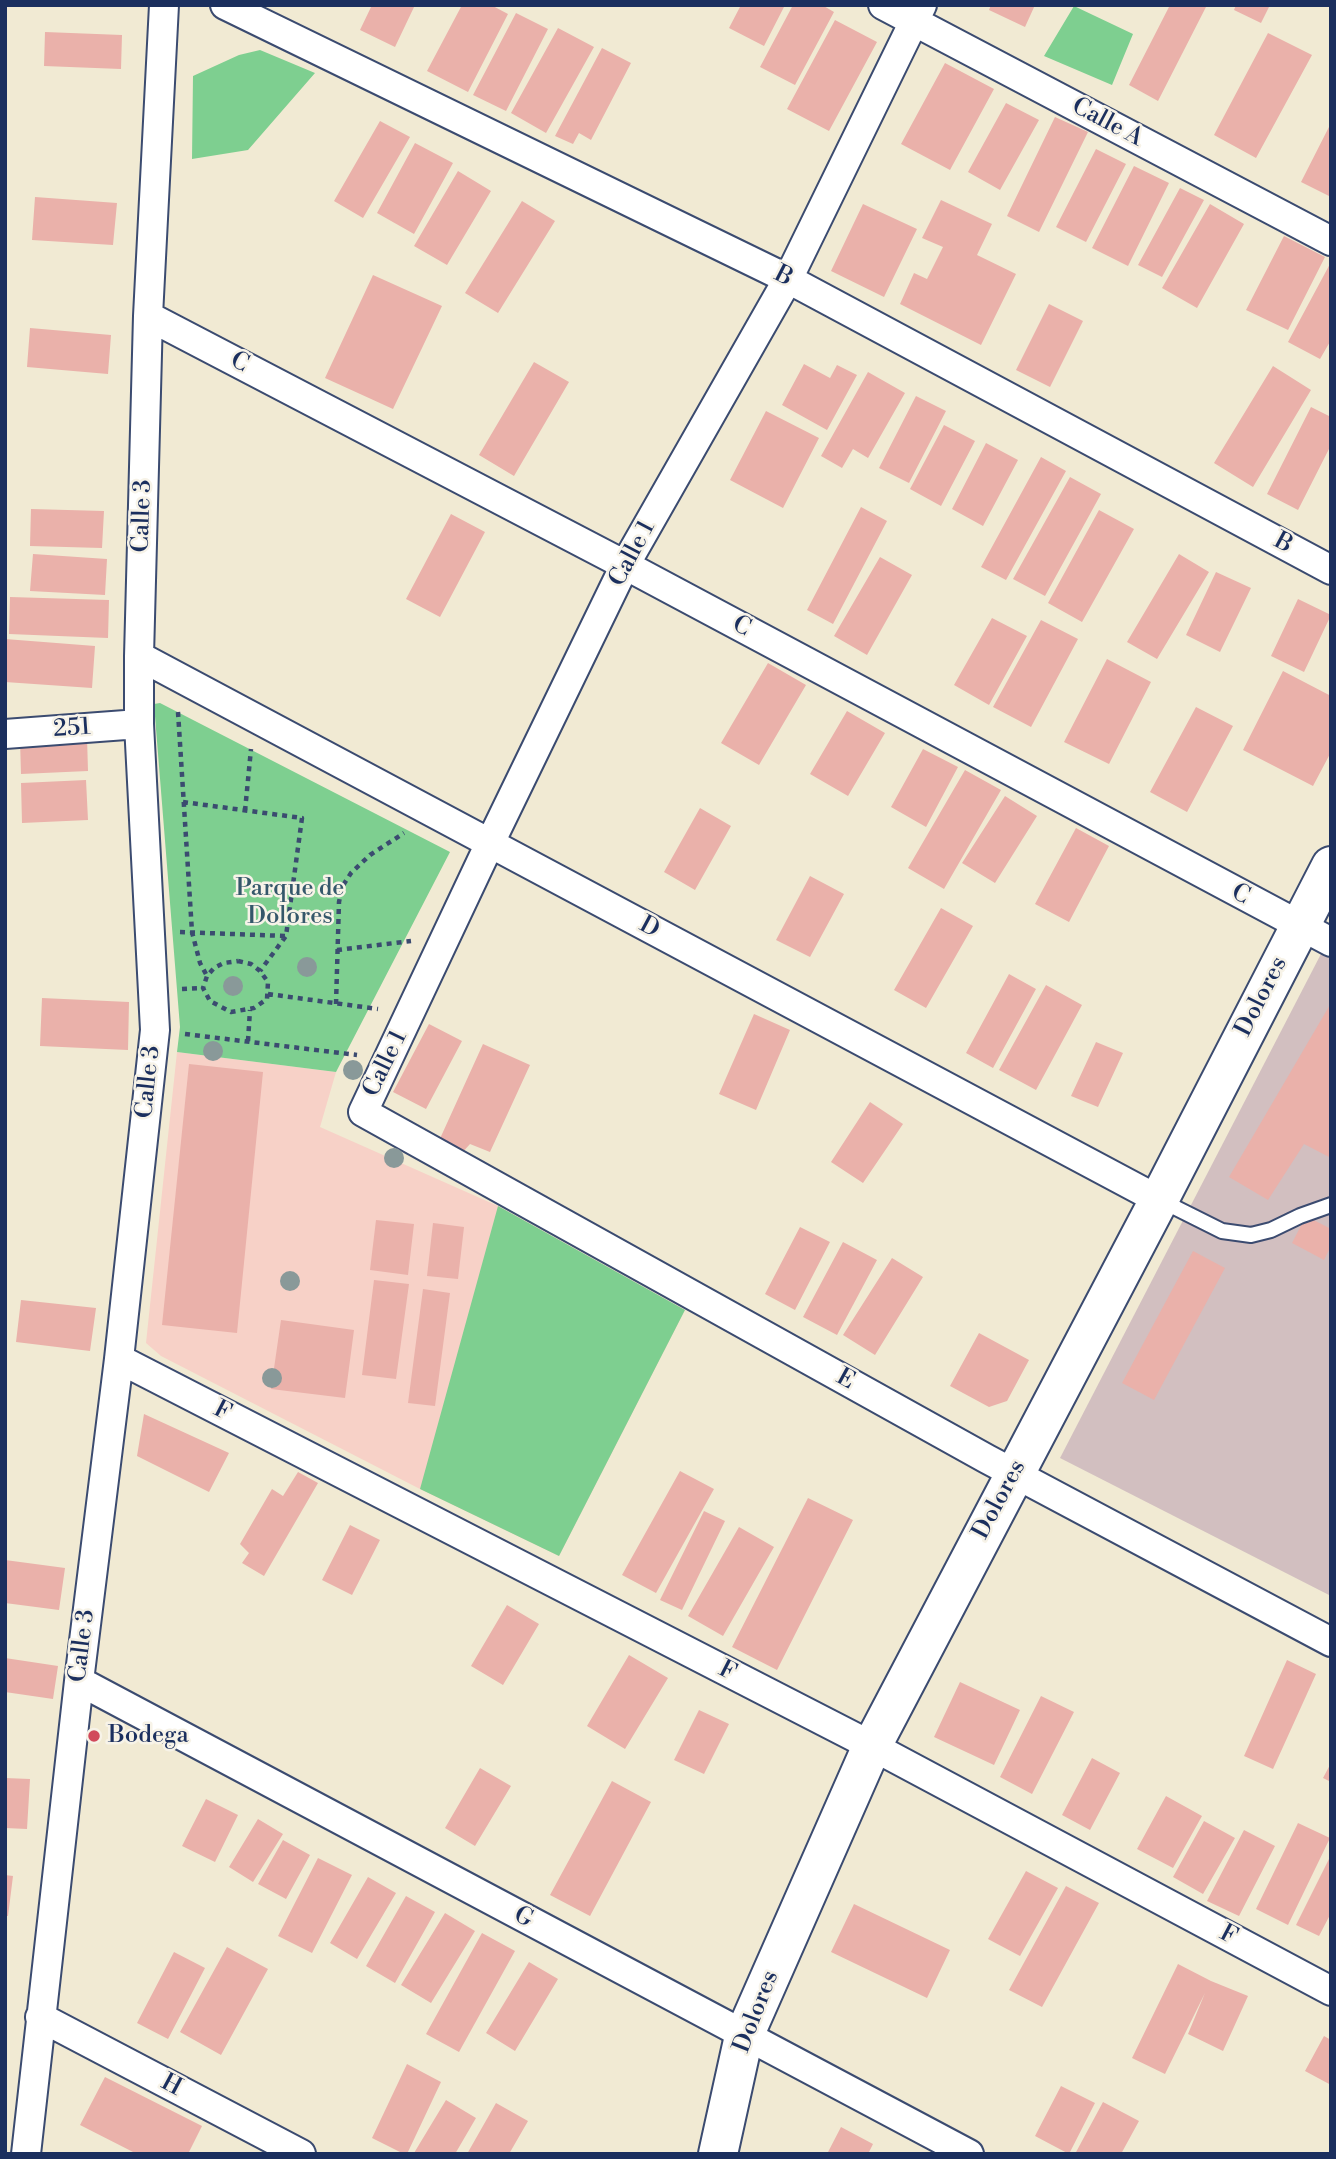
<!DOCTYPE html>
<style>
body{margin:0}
#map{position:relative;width:1336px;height:2159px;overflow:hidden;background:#f1ead3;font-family:"Libre Bodoni",serif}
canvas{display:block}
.frame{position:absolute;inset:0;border:7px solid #1b2f5e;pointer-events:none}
</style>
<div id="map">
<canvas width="1336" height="2159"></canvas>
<div class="frame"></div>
</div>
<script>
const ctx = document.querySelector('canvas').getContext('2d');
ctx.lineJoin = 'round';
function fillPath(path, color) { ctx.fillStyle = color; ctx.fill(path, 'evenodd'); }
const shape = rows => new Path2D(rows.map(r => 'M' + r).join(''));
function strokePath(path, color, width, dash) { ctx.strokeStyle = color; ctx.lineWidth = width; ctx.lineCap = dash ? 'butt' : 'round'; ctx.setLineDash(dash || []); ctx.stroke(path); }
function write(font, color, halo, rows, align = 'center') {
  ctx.font = font + ' "Libre Bodoni",serif'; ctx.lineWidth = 5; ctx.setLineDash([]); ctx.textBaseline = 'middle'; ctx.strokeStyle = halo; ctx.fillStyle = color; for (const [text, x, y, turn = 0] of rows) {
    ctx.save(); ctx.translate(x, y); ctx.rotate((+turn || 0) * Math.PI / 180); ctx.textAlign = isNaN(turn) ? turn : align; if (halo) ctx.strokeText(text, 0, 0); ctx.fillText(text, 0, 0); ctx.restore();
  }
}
fillPath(shape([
 [177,1052,336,1072,320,1127,498,1206,685,1310,559,1556,420,1489,161,1356,146,1343]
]), '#f7d1c7');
fillPath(shape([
 [1322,952,1331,957,1331,1596,1060,1458]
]), '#d2bfc0');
fillPath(shape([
 [1074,6,1133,34,1112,85,1044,56],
 [260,50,315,73,248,150,192,159,193,76,239,55],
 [160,703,450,852,336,1072,177,1052,180,1027,154,704],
 [498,1206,685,1310,559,1556,420,1489]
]), '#7ecf90');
fillPath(shape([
 [372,5,415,5,395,47,360,30],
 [462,5,491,5,508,14,468,92,427,71],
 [741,5,785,5,764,46,729,28],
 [793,5,822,5,834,12,795,85,760,67],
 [991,5,1035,5,1025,27,989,10],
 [1170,5,1207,5,1158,101,1129,85],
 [1236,5,1270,5,1261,23,1234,10],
 [516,13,548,29,506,111,473,95],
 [835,20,877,42,829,131,787,109],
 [558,28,594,47,546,133,511,113],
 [45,32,122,35,121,69,44,66],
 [1268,33,1312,55,1256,158,1214,135],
 [602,48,631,63,591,140,579,133,573,144,555,136],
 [945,63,994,89,950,170,901,144],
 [1006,103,1039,120,1000,190,968,172],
 [1055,117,1088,132,1039,232,1007,216],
 [380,121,410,137,363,218,334,201],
 [1331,123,1331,197,1301,182],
 [415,143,453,163,414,234,377,213],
 [1096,149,1126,164,1086,242,1056,227],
 [1134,166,1169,183,1128,266,1092,248],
 [458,171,491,191,447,265,414,246],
 [1180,188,1204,200,1162,277,1138,265],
 [35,197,117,203,113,245,32,240],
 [941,200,992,224,977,255,1016,274,981,345,900,304,914,273,927,279,943,247,922,238],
 [522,201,555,221,498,313,465,293],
 [863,204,917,229,884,297,831,271],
 [1210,204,1244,224,1197,308,1162,288],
 [1284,236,1325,257,1288,330,1246,310],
 [1331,262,1331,340,1320,359,1288,342],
 [373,275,442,306,393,409,325,378],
 [1049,304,1083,321,1050,387,1016,370],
 [30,328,111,335,108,374,27,367],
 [534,362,569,382,514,476,479,455],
 [804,364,830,378,837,365,857,375,827,430,782,405],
 [1273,366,1311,390,1253,487,1214,463],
 [868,372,905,393,868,458,853,449,842,468,821,456],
 [916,396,946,411,909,483,879,468],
 [1311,407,1331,417,1331,445,1298,510,1267,494],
 [766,411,819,438,783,508,730,480],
 [944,425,975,441,941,506,910,489],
 [986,443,1018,460,983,526,952,509],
 [1041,457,1066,471,1006,580,981,567],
 [1070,477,1101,494,1045,596,1013,579],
 [861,507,887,521,833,624,807,610],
 [31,509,104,511,102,548,30,546],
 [1099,510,1134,529,1082,622,1048,603],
 [451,514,485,532,440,617,406,599],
 [33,554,107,559,105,595,30,591],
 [1179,554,1209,572,1157,659,1127,642],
 [880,557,912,575,867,655,834,636],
 [1216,572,1251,588,1220,652,1186,635],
 [10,597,109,600,108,638,9,634],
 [1298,599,1331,615,1304,672,1271,656],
 [992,618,1027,636,989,705,954,685],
 [1041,620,1078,639,1031,727,993,707],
 [5,639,95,646,92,688,5,682],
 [1107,659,1151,682,1109,764,1064,742],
 [768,663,806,685,759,765,721,743],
 [1283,671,1331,696,1331,752,1313,786,1243,750],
 [1196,707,1233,726,1187,812,1150,792],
 [847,711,885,733,848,796,810,774],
 [87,737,88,771,21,774,20,740],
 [923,749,958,767,926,827,891,807],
 [965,770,1001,790,944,889,908,868],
 [86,780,88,820,22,823,21,783],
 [1005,796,1037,816,995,883,962,863],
 [700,808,731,826,695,890,664,872],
 [1076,828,1109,846,1069,922,1035,904],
 [810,876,844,894,810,957,776,940],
 [941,908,973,926,926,1008,894,990],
 [1009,974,1036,989,993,1068,966,1053],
 [1046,985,1082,1005,1036,1090,999,1070],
 [42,998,129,1002,128,1050,40,1046],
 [1331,1003,1331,1158,1304,1144,1268,1200,1229,1177],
 [754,1014,790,1030,756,1110,719,1094],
 [429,1024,462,1041,426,1109,393,1092],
 [1096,1042,1123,1053,1098,1107,1071,1096],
 [483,1044,530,1065,490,1152,470,1144,461,1154,438,1143],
 [189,1064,263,1072,237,1333,162,1325],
 [870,1102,903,1124,863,1183,831,1162],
 [1306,1216,1331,1229,1331,1246,1324,1260,1292,1243],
 [376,1220,414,1224,408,1275,370,1270],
 [433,1223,464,1227,458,1279,427,1276],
 [800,1227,830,1242,795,1310,765,1294],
 [843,1242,877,1260,837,1335,803,1317],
 [1193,1251,1225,1268,1154,1400,1122,1383],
 [892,1258,923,1277,875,1355,843,1335],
 [374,1280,409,1284,396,1379,362,1375],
 [423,1289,450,1293,435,1406,408,1403],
 [21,1300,96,1308,90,1351,16,1342],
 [281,1320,354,1330,345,1398,271,1389],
 [979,1333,1029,1360,1007,1401,989,1407,950,1386],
 [144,1414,229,1453,209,1492,137,1456],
 [680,1471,714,1489,656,1593,622,1575],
 [298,1472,318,1483,264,1576,242,1563,249,1553,240,1544,272,1489,283,1496],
 [808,1498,853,1520,777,1670,732,1647],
 [704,1511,725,1521,682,1610,660,1600],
 [350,1525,380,1540,352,1595,322,1580],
 [739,1527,774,1547,723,1636,688,1616],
 [5,1560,65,1568,59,1610,5,1603],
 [507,1605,539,1624,503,1685,471,1666],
 [629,1655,668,1678,625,1749,587,1726],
 [5,1658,58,1666,53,1699,5,1692],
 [1287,1660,1316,1674,1273,1769,1244,1756],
 [960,1682,1020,1710,994,1765,934,1737],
 [1041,1696,1074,1712,1032,1794,1000,1777],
 [699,1710,729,1724,704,1774,674,1760],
 [1092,1758,1120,1773,1090,1830,1062,1815],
 [1331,1763,1331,1782,1323,1778],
 [480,1768,511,1786,475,1846,445,1828],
 [5,1778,30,1779,27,1829,5,1828],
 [612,1781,651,1802,590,1916,550,1895],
 [1166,1796,1202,1816,1173,1868,1137,1849],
 [206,1799,238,1815,215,1862,182,1846],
 [258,1819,283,1834,253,1882,229,1867],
 [1204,1821,1235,1838,1203,1894,1173,1877],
 [1298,1823,1330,1838,1288,1925,1256,1909],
 [1244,1830,1275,1846,1239,1916,1207,1901],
 [283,1840,310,1855,286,1899,258,1884],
 [1331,1855,1331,1913,1319,1936,1296,1925],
 [318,1858,352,1875,312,1953,278,1936],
 [1026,1871,1058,1888,1020,1956,988,1939],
 [5,1875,13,1876,8,1916,5,1916],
 [368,1877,396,1893,357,1959,330,1943],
 [1066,1886,1099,1903,1042,2007,1009,1990],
 [406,1896,435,1912,395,1983,366,1966],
 [854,1904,950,1950,927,1998,831,1952],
 [445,1913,475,1931,431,2003,401,1985],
 [482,1933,515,1951,459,2052,426,2034],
 [227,1947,268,1969,221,2055,180,2032],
 [174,1952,205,1968,168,2039,137,2023],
 [529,1962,558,1979,515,2051,486,2033],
 [1178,1964,1211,1981,1248,1996,1223,2051,1188,2034,1205,1993,1165,2074,1132,2058],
 [1324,2036,1331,2040,1331,2085,1305,2071],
 [407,2064,441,2082,407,2154,404,2154,372,2138],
 [105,2077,202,2126,188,2154,137,2154,80,2125],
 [1061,2086,1095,2103,1069,2154,1035,2136],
 [446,2100,476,2118,455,2154,416,2154,414,2153],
 [1103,2102,1139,2121,1121,2154,1075,2154],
 [496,2103,528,2121,509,2154,467,2154],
 [841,2127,873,2144,868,2154,827,2154]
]), '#eab1aa');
const lane = shape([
 [1160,1200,1222,1231,1251,1235,1271,1230,1300,1216,1331,1205]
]);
const street = shape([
 [225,5,788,279,1331,570],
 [883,5,1331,241],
 [922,5,788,279,625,565,490,843,363,1112,987,1459,1331,1642],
 [148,316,625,565,1331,942],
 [139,656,1159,1200],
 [5,734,139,724],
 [119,1359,872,1746,1331,1991],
 [79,1681,969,2154],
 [40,2017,301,2154],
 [26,2154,79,1681,119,1359,155,1030,139,724,139,656,148,316,164,5]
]);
const secondary = shape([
 [718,2154,744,2036,872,1746,1159,1200,1331,866]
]);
strokePath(lane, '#3b4b70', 18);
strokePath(street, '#3b4b70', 32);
strokePath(secondary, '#3b4b70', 42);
strokePath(shape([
 [178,712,192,932,200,963,207,976],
 [183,802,302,818,286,936,260,971],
 [245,811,251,749],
 [180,932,286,936],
 [337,950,411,941],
 [238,961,251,964,260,971,268,982,267,999,254,1008,231,1012,210,1001,203,988,207,976,214,968,224,963,238,961],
 [182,989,203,988],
 [268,994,378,1009],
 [336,1004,339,902,342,887,351,873,370,855,404,833],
 [185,1034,357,1055],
 [248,1041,250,1010]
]), '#3b4b70', 4.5, [5, 5]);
strokePath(lane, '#fff', 14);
strokePath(street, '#fff', 28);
strokePath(secondary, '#fff', 38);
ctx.fillStyle = '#899999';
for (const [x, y] of [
 [307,967],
 [233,986],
 [213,1051],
 [353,1070],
 [394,1158],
 [290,1281],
 [272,1378]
]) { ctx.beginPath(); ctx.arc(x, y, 10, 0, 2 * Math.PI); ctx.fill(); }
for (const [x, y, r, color] of [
 [94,1736,7,"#d1495b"]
]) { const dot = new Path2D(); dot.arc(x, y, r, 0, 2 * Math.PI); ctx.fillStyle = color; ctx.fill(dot); strokePath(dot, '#f7f3e8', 2.5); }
write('24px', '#1b2f5e', '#f7f3e8', [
 ["Calle A",1107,123,28],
 ["B",783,277,27],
 ["C",239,363,28],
 ["Calle 3",143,516,-88],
 ["B",1283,544,28],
 ["Calle 1",633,554,-62],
 ["C",741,627,28],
 ["251",72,729,-4],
 ["C",1240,895,28],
 ["D",649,928,28],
 ["Dolores",1262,997,-63],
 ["Calle 1",386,1064,-64],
 ["Calle 3",149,1082,-84],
 ["E",845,1380,29],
 ["F",222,1412,27],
 ["Dolores",1000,1500,-62],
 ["Calle 3",83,1646,-83],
 ["F",727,1672,27],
 ["G",523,1918,28],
 ["F",1228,1936,28],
 ["Dolores",757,2012,-69],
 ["H",171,2086,28]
]);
write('24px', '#34576a', '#f7f3e8', [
 ["Parque de",290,889],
 ["Dolores",290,917]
]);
write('24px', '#1b2f5e', '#f7f3e8', [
 ["Bodega",108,1736]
], 'left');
</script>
